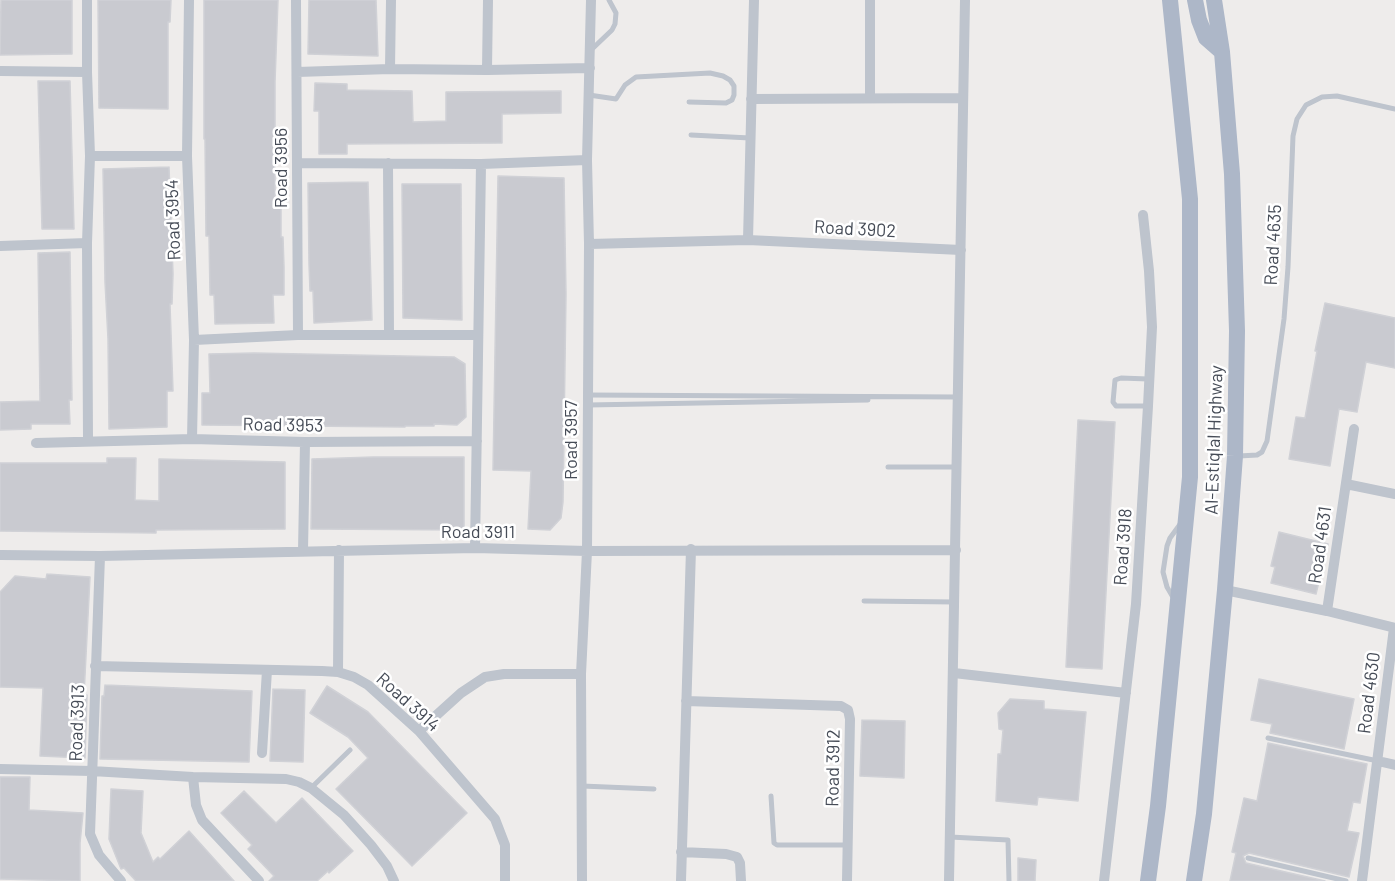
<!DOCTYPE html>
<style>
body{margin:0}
canvas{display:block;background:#eeeceb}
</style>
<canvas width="1395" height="881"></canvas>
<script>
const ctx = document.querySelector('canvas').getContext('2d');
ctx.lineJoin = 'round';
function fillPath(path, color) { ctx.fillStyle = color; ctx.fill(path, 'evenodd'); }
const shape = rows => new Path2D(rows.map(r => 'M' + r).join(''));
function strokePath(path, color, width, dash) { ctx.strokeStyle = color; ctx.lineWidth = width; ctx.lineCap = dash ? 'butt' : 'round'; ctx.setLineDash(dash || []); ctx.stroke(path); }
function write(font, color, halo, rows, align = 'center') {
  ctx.font = font + ' Barlow,sans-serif'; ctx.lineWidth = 5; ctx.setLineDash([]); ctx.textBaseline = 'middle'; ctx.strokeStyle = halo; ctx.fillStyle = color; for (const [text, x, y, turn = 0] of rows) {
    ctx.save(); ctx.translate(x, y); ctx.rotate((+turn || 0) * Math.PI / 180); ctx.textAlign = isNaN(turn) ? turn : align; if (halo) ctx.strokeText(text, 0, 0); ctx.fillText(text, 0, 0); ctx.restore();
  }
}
const building = shape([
 [1,0,72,0,72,54,0,55,1,0],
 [98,0,171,0,170,22,168,22,168,109,99,108,98,0],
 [204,0,278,0,275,82,275,207,281,207,281,237,283,237,284,267,284,295,273,295,274,323,215,324,214,295,210,295,209,236,206,236,205,139,204,139,204,0],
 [309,0,376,0,378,56,308,54,309,0],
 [38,81,70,81,74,229,42,229,38,81],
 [315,83,347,84,347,90,412,91,413,122,446,121,446,92,561,91,561,113,502,114,502,143,347,144,347,154,319,154,319,111,314,111,315,83],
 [169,167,173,274,172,304,170,304,173,391,167,391,167,427,109,429,108,339,105,282,103,169,169,167],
 [498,176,564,178,566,294,563,502,561,518,550,530,528,529,531,471,493,470,498,176],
 [368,182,372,320,314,323,313,291,310,291,309,264,308,183,368,182],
 [402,184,461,184,462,320,403,318,402,184],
 [70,252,72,400,69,400,70,424,31,424,31,429,0,430,0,402,40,401,38,253,70,252],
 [1325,303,1395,318,1395,368,1366,362,1357,412,1339,409,1330,466,1289,459,1296,417,1305,418,1317,351,1315,351,1325,303],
 [254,353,454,357,465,364,466,417,457,425,434,424,434,426,405,426,405,427,202,425,202,393,210,393,209,354,254,353],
 [1078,420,1115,422,1102,669,1066,667,1078,420],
 [373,457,464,457,464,530,311,529,312,459,373,457],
 [107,458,136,458,135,500,159,501,159,459,285,462,285,529,156,530,156,533,0,531,0,463,107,463,107,458],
 [1279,532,1328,544,1316,594,1271,583,1275,567,1271,566,1279,532],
 [47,574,90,577,84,695,87,695,85,758,40,756,43,688,0,687,0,592,15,576,46,579,47,574],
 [1259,679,1354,699,1344,749,1270,733,1272,724,1251,720,1259,679],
 [105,685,252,691,249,762,100,759,102,696,104,696,105,685],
 [327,686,368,712,467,813,412,866,336,789,368,758,348,737,310,713,327,686],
 [273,689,305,690,303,762,270,761,273,689],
 [1010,699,1044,701,1044,709,1086,712,1078,801,1038,797,1037,805,996,801,998,754,1001,754,1003,730,999,729,998,713,1010,699],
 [862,720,905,721,904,778,860,776,862,720],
 [1268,743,1367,764,1360,803,1353,802,1347,831,1359,833,1349,877,1249,853,1243,856,1246,863,1325,881,1230,881,1236,853,1232,852,1244,798,1257,801,1268,743],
 [0,777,30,777,29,810,83,813,80,843,80,881,0,879,0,777],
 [111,789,143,791,141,833,153,862,158,857,160,859,189,831,234,881,136,881,124,868,121,869,109,839,111,789],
 [244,791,276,823,302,798,353,851,329,873,328,871,317,881,269,881,274,876,248,849,252,845,221,813,244,791],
 [1018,858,1036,860,1035,881,1018,881,1018,858]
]);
fillPath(building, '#c9cad0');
strokePath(building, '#d0d1d6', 1.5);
strokePath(shape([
 [591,50,612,30,615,24,616,13,609,0],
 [589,95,616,99,625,85,636,77,710,73,723,76,730,80,734,86,734,95,732,100,726,103,689,102],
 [691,135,750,138],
 [588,395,958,397],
 [588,405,868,400],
 [1148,406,1116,406,1113,402,1115,380,1121,378,1148,379],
 [1239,456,1257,455,1262,452,1267,441,1284,319,1288,267,1293,136,1297,119,1306,105,1322,97,1337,96,1395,109],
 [888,467,957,467],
 [1174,599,1167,587,1163,572,1167,546,1170,538,1181,523],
 [864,601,955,602],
 [1268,738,1378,761],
 [582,786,654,789],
 [311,788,350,750],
 [771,796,774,843,777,845,848,845],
 [950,837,1008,840,1009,881],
 [1248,858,1346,881]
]), '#bec4cd', 5);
strokePath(shape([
 [87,0,87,72,90,156,87,243,88,441],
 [189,0,187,156,194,340,192,439],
 [296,0,298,335],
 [390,69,391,0],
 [487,70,488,0],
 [0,71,87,72],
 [297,72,390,69,487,70,590,68],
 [870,98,870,0],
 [751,99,962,98],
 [90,156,187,156],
 [298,163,481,164,587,160],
 [388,163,389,335],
 [748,240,754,0],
 [589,244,748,240,961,250],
 [0,246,87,243],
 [194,340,298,335,478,335],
 [36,443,192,439,305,442,477,441],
 [1346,484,1395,494],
 [475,548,481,164],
 [303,551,305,442],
 [0,555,100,556,475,548,587,551,956,550],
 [100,556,90,834,99,855,121,881],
 [1225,590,1327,611,1395,628],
 [1327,611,1354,429],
 [95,666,322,671,338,672,354,677,368,685,419,731,495,819,505,845,505,881],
 [338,672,339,550],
 [954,673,1126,693],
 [686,701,841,706,848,710,850,719,847,881],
 [419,731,461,693,485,677,504,674,581,674],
 [262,753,267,670],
 [1378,761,1395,765],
 [0,769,92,771,193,777,286,779,299,782,311,788,344,815,371,845,387,866,394,881],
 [193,777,196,805,202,820,259,881],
 [681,852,726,854,737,857,740,863,741,881],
 [582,881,581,674,587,551,589,244,587,160,591,0],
 [681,881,691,549],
 [949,881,965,0],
 [1104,881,1136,604,1148,406,1152,327,1149,271,1143,215],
 [1362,881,1394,628]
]), '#bec4cd', 10);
strokePath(shape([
 [1195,0,1199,20,1206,38,1222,52],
 [1148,881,1158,806,1190,477,1190,199,1170,0],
 [1194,881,1204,814,1225,590,1235,456,1237,331,1232,174,1222,52,1214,0]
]), '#adb7c8', 16);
write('18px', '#464c57', '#fff', [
 ["Road 3956",281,168,-90],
 ["Road 3954",173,220,-92],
 ["Road 3902",855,229,3],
 ["Road 4635",1273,245,-87],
 ["Road 3953",283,425,1],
 ["Road 3957",571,440,-90],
 ["Al-Estiqlal Highway",1214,440,-88],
 ["Road 3911",478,532],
 ["Road 4631",1320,545,-82],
 ["Road 3918",1123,547,-86],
 ["Road 4630",1369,693,-83],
 ["Road 3914",408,702,42],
 ["Road 3913",77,723,-88],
 ["Road 3912",833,768,-89]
]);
</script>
